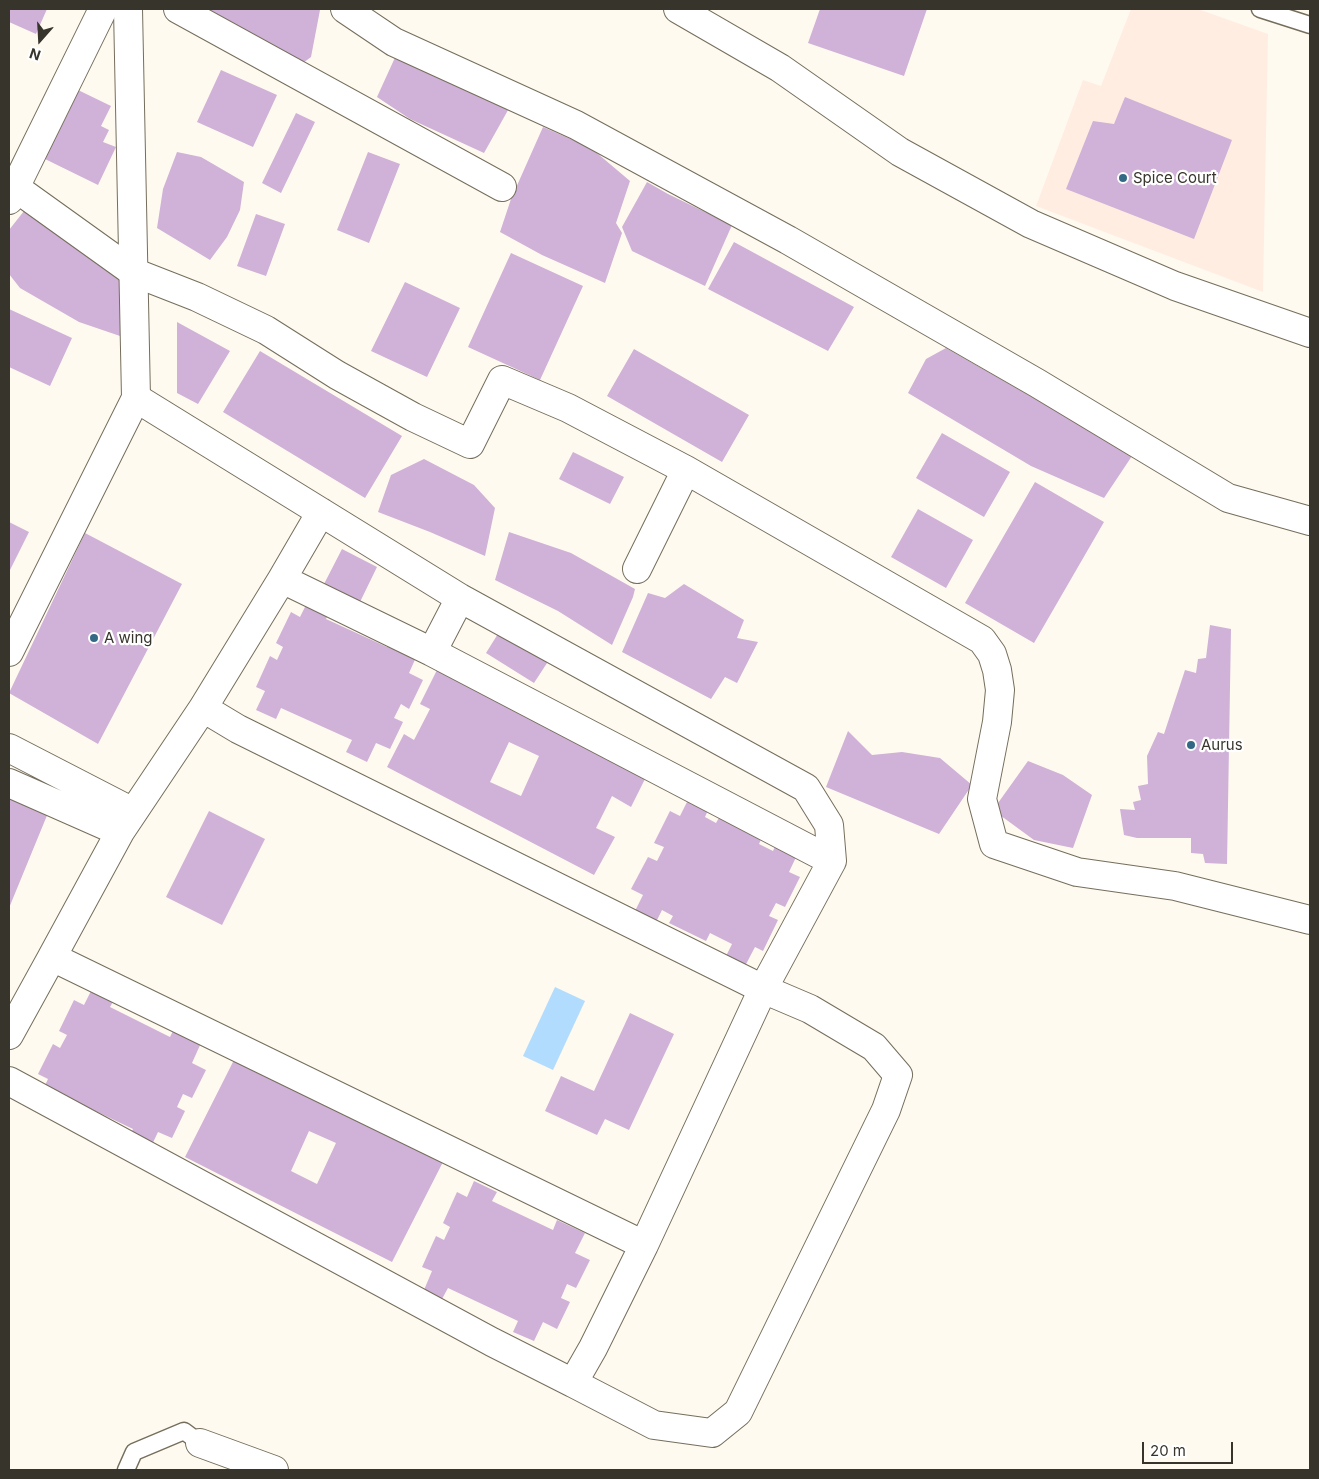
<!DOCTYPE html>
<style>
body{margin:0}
#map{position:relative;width:1319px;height:1479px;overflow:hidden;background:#fffaef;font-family:Inter,sans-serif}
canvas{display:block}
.frame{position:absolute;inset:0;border:10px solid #37342c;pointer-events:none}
.north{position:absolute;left:15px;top:15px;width:50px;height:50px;-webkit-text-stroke:4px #fff;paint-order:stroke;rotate:199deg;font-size:14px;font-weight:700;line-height:20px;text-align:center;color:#37342c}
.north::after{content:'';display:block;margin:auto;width:18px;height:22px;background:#37342c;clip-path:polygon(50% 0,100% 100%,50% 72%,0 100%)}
.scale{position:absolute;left:1142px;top:1442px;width:91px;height:22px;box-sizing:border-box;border:2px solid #37342c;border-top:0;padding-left:6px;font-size:15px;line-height:18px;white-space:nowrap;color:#37342c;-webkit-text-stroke:4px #fff;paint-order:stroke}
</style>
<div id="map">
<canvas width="1319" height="1479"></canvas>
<div class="frame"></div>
<div class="north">N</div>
<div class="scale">20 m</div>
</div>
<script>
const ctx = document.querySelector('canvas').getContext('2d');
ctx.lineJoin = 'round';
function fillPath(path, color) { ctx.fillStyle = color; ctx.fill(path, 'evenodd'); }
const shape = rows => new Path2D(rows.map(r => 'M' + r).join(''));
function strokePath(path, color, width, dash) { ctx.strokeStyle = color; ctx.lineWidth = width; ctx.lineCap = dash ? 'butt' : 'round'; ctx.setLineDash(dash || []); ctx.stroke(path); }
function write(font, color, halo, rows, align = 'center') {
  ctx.font = font + ' Inter,sans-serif'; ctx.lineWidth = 4.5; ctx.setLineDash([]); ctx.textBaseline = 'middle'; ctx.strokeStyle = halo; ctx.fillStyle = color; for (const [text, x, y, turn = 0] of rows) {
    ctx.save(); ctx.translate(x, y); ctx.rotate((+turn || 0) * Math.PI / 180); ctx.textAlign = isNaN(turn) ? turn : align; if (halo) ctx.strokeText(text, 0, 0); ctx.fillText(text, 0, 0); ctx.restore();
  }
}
fillPath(shape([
 [1131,9,1198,9,1268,34,1263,292,1036,206,1083,80,1101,86]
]), '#ffede2');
fillPath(shape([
 [555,987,585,1001,553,1070,523,1056]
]), '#b2dcfe');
fillPath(shape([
 [9,9,47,9,36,34,9,22],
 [192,9,318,9,320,10,311,57,303,63],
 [820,9,927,9,904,76,808,43],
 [398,51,512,103,484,153,410,119,377,97],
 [221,70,277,95,253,147,197,122],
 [78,90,111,106,101,126,109,130,103,142,116,147,98,185,45,159],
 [1125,97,1232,140,1194,239,1066,189,1093,121,1114,124],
 [296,113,315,122,281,193,262,183],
 [543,127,591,148,630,181,616,223,622,233,605,283,542,255,500,232,511,199],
 [177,152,201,157,244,182,240,210,227,237,210,260,157,228,163,189],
 [368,152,400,164,369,243,337,230],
 [647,182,668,194,732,225,705,286,632,251,622,227],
 [24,211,97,251,126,278,130,308,120,336,79,322,20,288,9,274,9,230],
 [256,214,285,224,266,276,237,266],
 [734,242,854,307,828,351,708,289],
 [511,253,583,286,540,380,468,347],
 [405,282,460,308,427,377,371,351],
 [9,309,72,338,50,386,9,367],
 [177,322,230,351,198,404,177,393],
 [946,348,1069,418,1134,453,1104,498,1031,466,908,393,926,359],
 [634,349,749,415,722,462,607,396],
 [260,351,402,436,365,498,223,412],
 [942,433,1010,472,984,517,916,478],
 [573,452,624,477,610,504,559,479],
 [424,459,474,485,495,508,485,556,430,532,378,512,391,475],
 [1035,482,1104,522,1034,643,965,603],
 [918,509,973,540,946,588,891,557],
 [9,522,29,532,9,572],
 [509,532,571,553,635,589,633,597,612,645,558,611,495,580],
 [85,533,182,584,98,744,9,693],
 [342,549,377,567,360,602,324,584],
 [684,584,744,620,737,638,758,642,737,683,725,677,711,699,622,652,648,593,665,598],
 [308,601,330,611,326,619,387,647,390,640,418,653,409,673,423,680,409,709,401,704,394,718,403,722,390,749,376,743,367,762,346,752,352,740,281,708,276,719,256,710,265,691,256,687,270,656,277,660,283,647,276,643,291,612,300,617],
 [1210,625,1231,629,1227,864,1205,863,1203,854,1191,853,1191,838,1137,838,1124,835,1120,809,1135,810,1133,802,1141,800,1138,786,1148,784,1147,756,1158,732,1164,734,1185,670,1196,673,1198,659,1206,658],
 [501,629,549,660,534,683,486,653],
 [437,670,645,779,631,807,612,796,596,828,615,837,594,875,387,767,404,734,414,740,430,709,420,704],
 [509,742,539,756,521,796,490,782],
 [848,731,872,755,902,752,940,758,972,785,939,834,826,787],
 [1028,761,1063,775,1092,795,1073,848,1034,840,993,810],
 [9,795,48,813,9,908],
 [689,798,709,808,705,817,716,823,721,814,763,835,759,844,773,851,777,842,798,853,789,872,800,877,785,907,776,903,769,916,778,920,763,951,755,947,744,968,725,958,732,944,710,933,706,941,669,923,673,916,662,910,655,924,634,913,643,895,631,889,648,857,657,861,664,847,654,843,670,811,680,816],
 [209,811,265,839,222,925,166,897],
 [92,989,114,1000,110,1007,170,1037,174,1029,201,1043,192,1063,206,1070,192,1098,183,1094,177,1107,185,1111,172,1138,158,1132,149,1151,128,1140,133,1129,64,1096,39,1098,48,1079,38,1074,53,1044,60,1048,67,1035,59,1031,74,1000,84,1005],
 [630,1013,674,1034,629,1130,605,1119,597,1135,545,1111,561,1076,594,1091],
 [236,1056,444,1160,392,1262,185,1157],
 [309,1131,336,1143,317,1184,291,1171],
 [474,1181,497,1192,492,1201,553,1230,557,1220,585,1233,575,1253,590,1260,576,1288,567,1284,561,1298,570,1302,557,1329,543,1322,534,1341,513,1332,518,1321,448,1288,442,1299,424,1290,432,1271,422,1267,436,1236,444,1240,450,1227,443,1223,457,1192,467,1197]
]), '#d0b1d8');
const service = shape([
 [1260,9,1310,25],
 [126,1470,134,1452,184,1431,200,1443]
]);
const minor = shape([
 [178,9,502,187],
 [345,9,394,42,576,125,788,240,1037,383,1228,498,1310,521],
 [678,9,780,68,900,152,1031,224,1175,286,1310,333],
 [9,183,133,272,197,297,266,330,337,375,413,417,470,444,502,380,568,408,686,470,982,640,992,654,997,670,1000,690,997,722,982,799,994,844,1077,872,1175,886,1310,920],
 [9,200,103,9],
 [136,398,460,598,806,788,829,825,832,861,763,989,644,1245,52,957,120,832,203,708,238,729,763,989,810,1009,874,1047,898,1075,886,1110,738,1412,712,1433,654,1425,573,1383],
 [637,569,686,470],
 [282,579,321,512],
 [460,598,432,652,832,861],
 [203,708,282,579,432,652],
 [9,748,133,812],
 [9,783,120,832],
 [9,1035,52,957],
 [9,1081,492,1342,573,1383,593,1348,644,1245],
 [200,1443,274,1470]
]);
const tertiary = shape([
 [9,652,136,398,128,9]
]);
strokePath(service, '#756e5d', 19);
strokePath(minor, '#756e5d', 30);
strokePath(tertiary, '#756e5d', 30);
strokePath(service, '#fff', 16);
strokePath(minor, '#fff', 28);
strokePath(tertiary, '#fff', 28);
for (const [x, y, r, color] of [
 [1123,178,5,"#336984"],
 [94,638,5,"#336984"],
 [1191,745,5,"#336984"]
]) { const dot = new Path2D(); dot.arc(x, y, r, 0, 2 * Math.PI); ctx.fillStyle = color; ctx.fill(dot); strokePath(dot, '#fff', 2); }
write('15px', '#37342c', '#fff', [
 ["Spice Court",1133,178],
 ["A wing",104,638],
 ["Aurus",1201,745]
], 'left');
</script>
